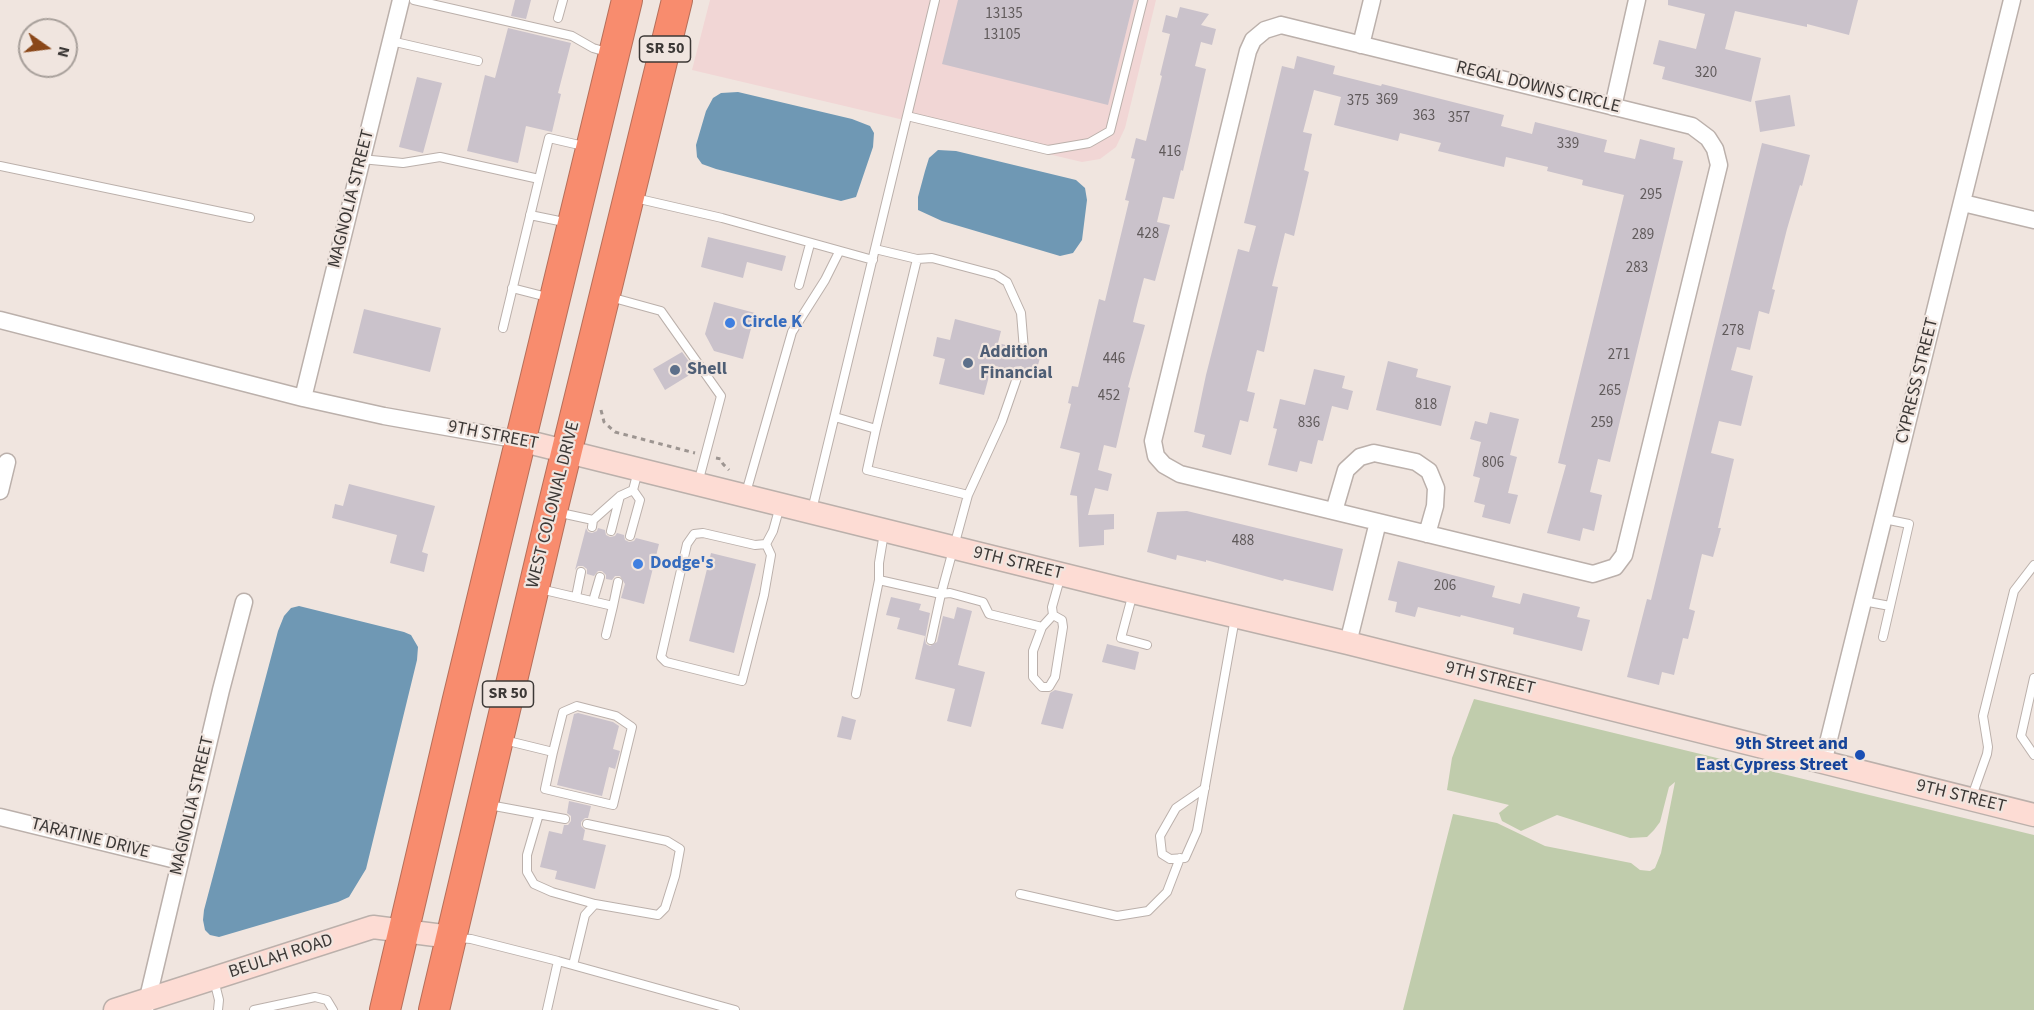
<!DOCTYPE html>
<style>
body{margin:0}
#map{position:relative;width:2034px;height:1010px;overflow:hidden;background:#f0e5df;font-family:"Source Sans 3",sans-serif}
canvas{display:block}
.north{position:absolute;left:18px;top:18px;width:60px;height:60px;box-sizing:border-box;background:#f0e5df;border:2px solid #a8a09b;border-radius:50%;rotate:104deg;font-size:16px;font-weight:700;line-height:24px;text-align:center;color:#3c3836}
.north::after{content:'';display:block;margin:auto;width:21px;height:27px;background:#8a4719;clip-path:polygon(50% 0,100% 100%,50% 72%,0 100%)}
</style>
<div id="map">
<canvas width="2034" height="1010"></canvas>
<div class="north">N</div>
</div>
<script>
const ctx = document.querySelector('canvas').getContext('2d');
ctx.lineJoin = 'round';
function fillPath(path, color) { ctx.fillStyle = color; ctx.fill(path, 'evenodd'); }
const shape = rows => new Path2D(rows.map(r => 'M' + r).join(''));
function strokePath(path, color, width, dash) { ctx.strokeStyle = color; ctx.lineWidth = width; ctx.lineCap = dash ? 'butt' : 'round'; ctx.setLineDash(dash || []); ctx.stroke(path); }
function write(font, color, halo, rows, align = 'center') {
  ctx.font = font + ' "Source Sans 3",sans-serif'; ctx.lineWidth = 4.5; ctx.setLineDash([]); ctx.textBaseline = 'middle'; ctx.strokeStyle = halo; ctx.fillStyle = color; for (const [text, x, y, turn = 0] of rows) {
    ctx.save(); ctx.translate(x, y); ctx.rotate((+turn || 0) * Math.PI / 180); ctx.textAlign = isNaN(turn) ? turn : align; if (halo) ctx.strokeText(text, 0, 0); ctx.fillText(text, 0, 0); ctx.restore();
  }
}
fillPath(shape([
 [710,0,1156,0,1125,128,1116,147,1100,159,1082,162,692,70]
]), '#f1d6d5');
fillPath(shape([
 [1474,699,2034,835,2034,1010,1403,1010,1453,814,1497,823,1545,846,1631,863,1640,870,1650,871,1655,868,1661,853,1675,782,1669,787,1660,822,1654,830,1647,837,1630,838,1557,815,1521,831,1502,821,1499,813,1509,805,1447,790,1452,758]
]), '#c0ccac');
fillPath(shape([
 [738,92,852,119,870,126,874,133,873,147,856,197,841,201,829,198,716,169,702,164,697,157,696,145,706,111,713,98,721,93],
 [938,150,956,151,1076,180,1085,188,1087,200,1082,240,1073,253,1060,256,942,221,918,210,918,197,925,171,929,158],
 [299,606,404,632,411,635,418,647,417,660,366,869,349,897,338,902,219,937,210,935,205,930,203,920,204,910,278,631,284,616,291,608]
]), '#6f98b4');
fillPath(shape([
 [515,0,531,0,526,19,511,16],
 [958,0,1134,0,1108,105,942,64],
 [1668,0,1858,0,1849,35,1807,24,1807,27,1735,11,1725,49,1761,58,1751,102,1662,79,1665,67,1653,64,1659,40,1696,49,1705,14,1668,5],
 [1180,7,1209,14,1201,25,1216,29,1212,45,1201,42,1195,66,1206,69,1183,171,1181,170,1174,199,1163,197,1157,222,1170,225,1155,281,1144,278,1136,309,1133,322,1145,325,1128,387,1130,388,1116,448,1104,445,1098,470,1112,474,1108,491,1095,488,1088,515,1114,514,1114,529,1104,530,1104,545,1079,547,1077,496,1070,495,1080,453,1060,448,1071,404,1068,403,1072,386,1078,387,1099,299,1105,301,1129,201,1125,200,1135,159,1131,158,1136,138,1146,141,1162,76,1160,75,1170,34,1162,32,1166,15,1177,18],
 [508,28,571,43,558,93,561,94,552,132,526,126,518,163,467,151,485,75,495,78],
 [1297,56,1335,66,1333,74,1381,86,1382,84,1504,115,1501,126,1532,134,1535,122,1607,140,1604,152,1635,159,1640,139,1675,148,1673,159,1683,161,1610,462,1598,459,1590,492,1602,495,1594,531,1583,528,1580,541,1547,533,1566,465,1558,463,1624,195,1582,185,1583,180,1547,171,1548,167,1506,157,1504,167,1438,151,1441,143,1400,133,1398,141,1334,125,1341,97,1314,90,1303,132,1312,134,1304,170,1309,172,1294,236,1285,233,1272,286,1278,287,1264,352,1257,350,1247,391,1255,393,1248,422,1240,420,1231,455,1202,447,1205,435,1194,432,1206,375,1238,249,1249,252,1256,226,1244,223,1282,66,1294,69],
 [417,77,442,83,423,153,399,147],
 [1790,95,1795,126,1760,132,1755,101],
 [1762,143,1810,155,1802,186,1800,185,1787,229,1772,289,1775,290,1769,314,1759,311,1750,350,1737,347,1731,370,1753,376,1741,426,1719,421,1711,453,1734,459,1718,528,1721,528,1713,557,1702,554,1689,609,1695,611,1688,639,1683,638,1674,675,1662,672,1659,685,1627,677,1647,599,1651,600],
 [708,237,786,256,782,271,747,262,743,278,701,267],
 [714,302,755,313,743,359,714,351,705,334],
 [364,309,441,328,430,372,353,353],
 [955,319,1001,331,998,343,1017,348,1018,353,1022,356,1027,356,1030,351,1041,354,1035,376,1025,374,1024,368,1021,366,1015,367,1013,371,992,365,984,395,939,384,945,359,933,356,937,337,950,340],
 [682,352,696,371,665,390,653,369],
 [1388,361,1418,369,1416,377,1451,386,1441,426,1376,410],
 [1314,369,1345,376,1342,388,1353,391,1348,410,1332,406,1323,441,1318,440,1312,464,1300,461,1297,472,1268,465,1277,429,1273,428,1280,399,1305,405],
 [1490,412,1519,419,1510,455,1517,457,1508,493,1518,495,1510,524,1482,517,1485,505,1474,502,1480,478,1473,476,1481,442,1470,439,1475,421,1487,424],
 [349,484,435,506,422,552,428,554,424,572,390,563,397,535,332,518,335,504,343,506],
 [1187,511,1343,549,1333,591,1284,579,1283,581,1206,560,1206,562,1177,555,1176,560,1147,552,1157,512],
 [586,528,588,532,592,533,597,531,598,528,605,530,606,535,610,537,615,536,617,533,624,535,625,540,629,542,634,541,636,538,659,544,644,604,621,598,625,584,620,576,615,576,612,580,606,579,606,575,602,571,598,571,594,576,587,574,587,569,583,566,578,566,575,570],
 [711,553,756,564,734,653,689,641],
 [1398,561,1495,586,1492,597,1520,604,1523,593,1580,607,1577,617,1590,620,1582,651,1513,634,1514,628,1461,615,1460,617,1418,607,1415,617,1395,612,1397,602,1388,600],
 [891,597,921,604,919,610,930,613,925,639,926,644,930,646,937,642,943,616,954,619,957,607,972,611,958,665,985,672,971,727,947,721,955,689,915,679,925,636,897,629,900,618,886,615],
 [1107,644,1139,652,1135,670,1102,662],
 [1055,690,1073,694,1063,729,1041,724,1050,693],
 [578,713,613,722,619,726,613,749,620,751,615,769,609,767,602,796,557,785,574,714],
 [842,716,856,720,851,740,837,737],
 [569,801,591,806,588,818,585,818,581,822,581,826,585,830,583,840,606,845,595,889,555,879,557,871,540,867,549,831,562,834,564,825,568,825,571,821,571,816,567,813]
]), '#cac2cb');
const lane = shape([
 [414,0,572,36,593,48,610,53],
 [558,18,563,0],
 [391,41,478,61],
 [907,116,1048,150,1089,143,1110,131,1143,0],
 [361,159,403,163,440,157,539,179,503,328],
 [0,166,250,218],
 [539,179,549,138,588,147],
 [635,198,722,218,873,260],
 [530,215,569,223],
 [875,249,917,259,876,429],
 [917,259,932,258,996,275,1007,282,1021,313,1024,350],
 [799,285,810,244],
 [512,288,551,298],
 [610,297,661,311,721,396,698,483],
 [835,417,876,429,867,470,968,495,941,594,931,640],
 [968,495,1002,421,1019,372],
 [745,496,792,332,825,280,839,252],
 [812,510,935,0],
 [556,512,593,520],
 [592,527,593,520,620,496,633,490,638,471],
 [611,531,620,496],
 [884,533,879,563,879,580,941,594,950,593,983,602,989,614,1042,627],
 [630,536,640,500,633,490],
 [766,544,771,555,764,595,742,681,666,662,661,657,687,544,694,534,703,533,755,545,766,544,773,531,780,506],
 [540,589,613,606,618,582],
 [1133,593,1121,638,1147,645],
 [576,597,581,572],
 [593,601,600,577],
 [1863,601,1890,606],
 [1053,615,1062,620,1063,627,1055,677,1049,687,1042,687,1033,677,1033,651,1042,627,1053,615,1052,607,1061,575],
 [606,635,613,606],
 [1883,637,1909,524,1884,519],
 [2034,678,2021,736,2034,755],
 [856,694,879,580],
 [504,740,553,752,545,789,613,805,632,727,616,716,577,706,563,712,553,752],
 [1205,788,1176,808,1160,836,1162,854,1170,859,1185,858,1197,831,1235,618],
 [1971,799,1987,754,1988,747,1983,716,2014,591,2034,565],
 [489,805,565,819],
 [539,814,527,855,527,872,534,884,552,892,595,904],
 [1020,894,1117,916,1148,911,1167,892,1180,858],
 [457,938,471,939,558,961,735,1010],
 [573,965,585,915,595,904,658,915,665,908,675,876,680,849,667,841,587,824],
 [214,980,219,1000,218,1010],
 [254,1010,315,997,327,1000,333,1010],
 [547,1010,558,961]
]);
const street = shape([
 [1281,25,1692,126,1708,138,1715,149,1719,165,1624,555,1615,567,1593,574,1180,474,1164,465,1156,456,1153,441,1248,51,1253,40,1265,30,1281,25],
 [1361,45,1372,0],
 [1613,107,1637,0],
 [1963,203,2034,220],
 [0,320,303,398,384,416,520,440],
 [303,398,401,0],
 [0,491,7,462],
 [1334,511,1346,470,1360,457,1374,453,1416,462,1429,471,1436,488,1435,506,1427,534],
 [1348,643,1378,522],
 [1823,763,2012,0],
 [0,817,180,861],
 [146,1006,221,690,244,602]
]);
const secondary = shape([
 [520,440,1133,592,1348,643,2034,815],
 [115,1010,373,927,451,937]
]);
const highway = shape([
 [385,1010,457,703,627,0],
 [434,1010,552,511,677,0]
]);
strokePath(lane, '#bbb0ab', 10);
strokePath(street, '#bbb0ab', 19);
strokePath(secondary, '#bbb0ab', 25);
strokePath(highway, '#b66f5a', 32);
strokePath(shape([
 [601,410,604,422,615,432,695,453],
 [716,458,721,459,723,464,729,470]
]), '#9d9591', 3, [4.5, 4.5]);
strokePath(lane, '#fff', 8);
strokePath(street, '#fff', 16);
strokePath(secondary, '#fddcd4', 22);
strokePath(highway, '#f88c6e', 30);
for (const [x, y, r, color] of [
 [730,323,6,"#3f7fe0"],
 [968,363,6,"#5c6f8a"],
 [675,370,6,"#5c6f8a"],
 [638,564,6,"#3f7fe0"],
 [1860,755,6,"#1a4fb4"]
]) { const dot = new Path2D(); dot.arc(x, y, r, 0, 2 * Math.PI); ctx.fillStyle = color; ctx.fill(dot); strokePath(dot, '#f0e5df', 2); }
write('15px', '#605a5b', null, [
 ["13135",1004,15],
 ["13105",1002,36],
 ["320",1706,74],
 ["369",1387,101],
 ["375",1358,102],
 ["363",1424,117],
 ["357",1459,119],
 ["339",1568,145],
 ["416",1170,153],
 ["295",1651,196],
 ["428",1148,235],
 ["289",1643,236],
 ["283",1637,269],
 ["278",1733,332],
 ["271",1619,356],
 ["446",1114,360],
 ["265",1610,392],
 ["452",1109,397],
 ["818",1426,406],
 ["836",1309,424],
 ["259",1602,424],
 ["806",1493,464],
 ["488",1243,542],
 ["206",1445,587]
]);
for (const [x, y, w] of [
 [665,49,51],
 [508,694,51]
]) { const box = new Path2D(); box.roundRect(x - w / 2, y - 13, w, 26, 4.5); ctx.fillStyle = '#f0e5df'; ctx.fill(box); strokePath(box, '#3c3836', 1.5); }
write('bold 16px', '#3c3836', null, [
 ["SR 50",665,49],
 ["SR 50",508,694]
]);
write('18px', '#3c3836', '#f0e5df', [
 ["REGAL DOWNS CIRCLE",1538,88,14],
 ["MAGNOLIA STREET",352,199,-76],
 ["CYPRESS STREET",1918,381,-76],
 ["9TH STREET",493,436,11],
 ["WEST COLONIAL DRIVE",554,505,-76],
 ["9TH STREET",1018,564,14],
 ["9TH STREET",1490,679,14],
 ["9TH STREET",1961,797,14],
 ["MAGNOLIA STREET",193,806,-77],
 ["TARATINE DRIVE",90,839,14],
 ["BEULAH ROAD",281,957,-18]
]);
write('bold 18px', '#366cbe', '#f0e5df', [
 ["Circle K",742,323],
 ["Dodge's",650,564]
], 'left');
write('bold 18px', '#4e5e75', '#f0e5df', [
 ["Addition",980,353],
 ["Financial",980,374],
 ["Shell",687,370]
], 'left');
write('bold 18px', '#164399', '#f0e5df', [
 ["9th Street and",1848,745],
 ["East Cypress Street",1848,766]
], 'right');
</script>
